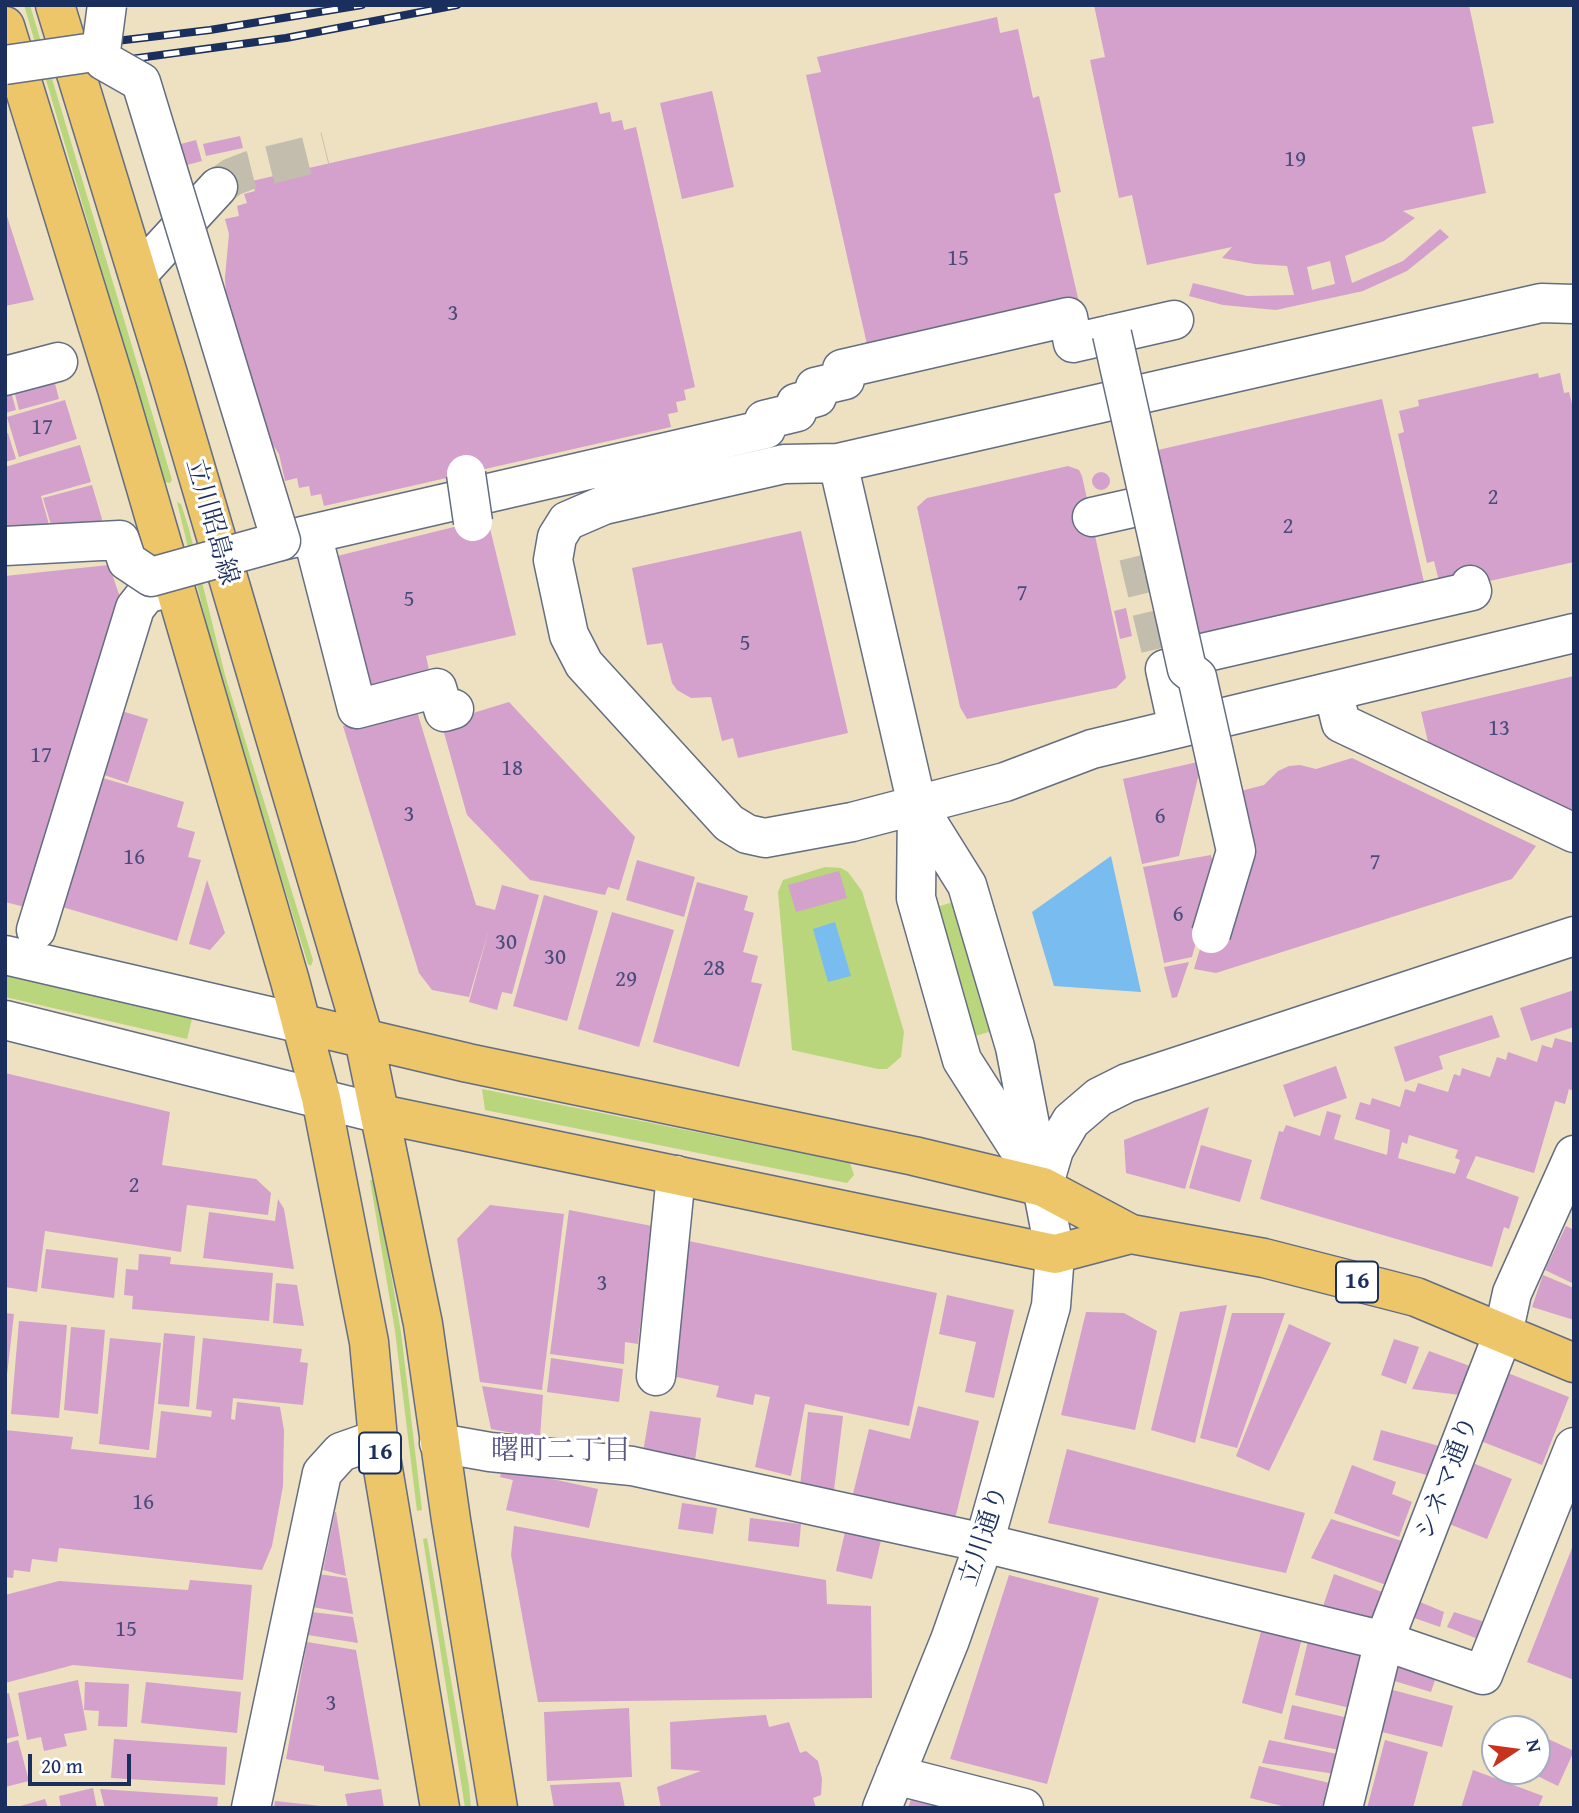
<!DOCTYPE html>
<meta charset="utf-8">
<style>
body{margin:0}
#map{position:relative;width:1579px;height:1813px;overflow:hidden;background:#ede1c1;font-family:"Gentium Book Plus",serif}
canvas{display:block}
.frame{position:absolute;inset:0;border:7px solid #1b2f5e;pointer-events:none}
.north{position:absolute;left:1481px;top:1715px;width:70px;height:70px;box-sizing:border-box;background:#fff;border:2px solid #a4acbf;border-radius:50%;rotate:77deg;font-size:19px;font-weight:700;line-height:28px;text-align:center;color:#1b2f5e}
.north::after{content:'';display:block;margin:auto;width:24px;height:32px;background:#c8321e;clip-path:polygon(50% 0,100% 100%,50% 72%,0 100%)}
.scale{position:absolute;left:28px;top:1754px;width:103px;height:32px;box-sizing:border-box;border:4px solid #1b2f5e;border-top:0;padding-left:9px;font-size:21px;line-height:24px;white-space:nowrap;color:#1b2f5e;-webkit-text-stroke:5px #fff;paint-order:stroke}
</style>
<div id="map">
<canvas width="1579" height="1813"></canvas>
<div class="frame"></div>
<div class="north">N</div>
<div class="scale">20 m</div>
</div>
<script>
const ctx = document.querySelector('canvas').getContext('2d');
ctx.lineJoin = 'round';
function fillPath(path, color) { ctx.fillStyle = color; ctx.fill(path, 'evenodd'); }
const shape = rows => new Path2D(rows.map(r => 'M' + r).join(''));
function strokePath(path, color, width, dash) { ctx.strokeStyle = color; ctx.lineWidth = width; ctx.lineCap = dash ? 'butt' : 'round'; ctx.setLineDash(dash || []); ctx.stroke(path); }
function write(font, color, halo, rows, align = 'center') {
  ctx.font = font + ' "Gentium Book Plus","Noto Serif JP",serif'; ctx.lineWidth = 6; ctx.setLineDash([]); ctx.textBaseline = 'middle'; ctx.strokeStyle = halo; ctx.fillStyle = color; for (const [text, x, y, turn = 0] of rows) {
    ctx.save(); ctx.translate(x, y); ctx.rotate((+turn || 0) * Math.PI / 180); ctx.textAlign = isNaN(turn) ? turn : align; if (halo) ctx.strokeText(text, 0, 0); ctx.fillText(text, 0, 0); ctx.restore();
  }
}
fillPath(shape([
 [24,5,30,5,172,480,170,483,164,482],
 [177,502,181,504,189,529,225,675,313,960,311,966,308,964,219,676],
 [825,867,841,868,848,872,862,891,904,1032,901,1057,887,1069,878,1069,792,1050,778,892,783,880],
 [953,902,992,1031,975,1036,937,907],
 [5,975,192,1019,187,1039,5,997],
 [482,1089,850,1163,854,1175,847,1183,485,1110],
 [370,1180,375,1180,401,1332,422,1510,417,1511,395,1331],
 [427,1538,469,1786,471,1808,465,1808,423,1539]
]), '#bad67c');
fillPath(shape([
 [1111,856,1141,992,1054,986,1032,912],
 [835,922,851,976,828,982,813,929]
]), '#79bcef');
fillPath(shape([
 [1094,5,1469,5,1494,123,1472,127,1486,193,1403,211,1415,218,1384,241,1345,256,1352,283,1403,261,1440,229,1449,237,1407,271,1363,291,1276,310,1223,305,1189,296,1193,283,1247,296,1294,295,1287,266,1255,264,1222,258,1232,247,1147,265,1132,195,1119,198,1090,60,1105,57],
 [1330,261,1335,284,1312,290,1307,267],
 [997,17,1000,33,1018,29,1033,98,1039,96,1061,192,1054,194,1084,324,873,371,806,75,821,72,817,57],
 [712,91,734,187,682,199,660,103],
 [597,102,600,114,610,112,612,122,622,120,624,130,636,127,695,387,684,390,686,400,676,402,678,412,668,414,671,427,476,471,516,635,426,656,430,675,457,718,509,702,635,837,619,890,608,887,605,895,530,880,467,815,441,722,428,701,350,720,301,565,462,525,455,476,324,506,321,494,311,496,309,486,299,488,297,478,285,481,279,454,258,423,226,300,225,277,229,234,225,219,239,216,237,206,247,203,244,194,255,191,252,181],
 [240,136,243,148,206,156,203,144],
 [196,140,202,161,183,166,177,145],
 [5,210,34,300,5,306],
 [52,372,59,399,19,410,12,382],
 [1538,373,1539,378,1560,373,1564,393,1569,392,1574,412,1574,562,1463,587,1440,585,1434,561,1427,563,1398,434,1404,432,1399,411,1419,406,1418,400],
 [5,384,9,384,16,410,5,413],
 [1382,399,1429,604,1196,657,1149,452],
 [65,400,77,439,19,457,7,417],
 [8,433,16,459,5,462,5,434],
 [80,445,91,482,41,496,50,528,7,531,5,467],
 [1068,466,1079,470,1082,476,1126,678,1116,688,967,719,960,707,917,507,927,498],
 '1092 481a9 9 0 1 1 18 0a9 9 0 1 1-18 0Z',
 [92,485,102,519,95,531,54,535,43,498],
 [801,531,848,733,738,758,733,738,722,741,711,697,691,698,677,690,672,683,662,643,647,645,632,568],
 [109,565,124,609,29,908,5,902,5,576],
 [1126,608,1132,636,1120,639,1114,611],
 [1574,676,1574,813,1429,746,1421,712],
 [415,705,476,905,495,910,502,885,539,895,512,994,502,992,497,1010,469,1002,489,929,469,997,432,990,419,973,343,726],
 [118,710,148,719,128,783,98,773],
 [1352,758,1536,846,1512,879,1216,973,1194,969,1237,824,1229,794,1264,785,1278,771,1289,766,1300,765,1316,769],
 [1202,761,1179,856,1142,864,1123,779],
 [96,776,184,802,177,827,195,832,188,857,201,860,177,941,59,906],
 [1211,855,1215,873,1192,957,1164,963,1143,867],
 [637,860,695,877,684,917,626,900],
 [839,871,847,898,796,912,788,885],
 [207,880,225,933,210,950,189,944],
 [697,882,748,896,744,910,754,913,743,952,758,956,751,982,762,984,739,1067,653,1042],
 [544,895,598,911,567,1021,513,1006],
 [612,912,674,930,639,1047,578,1029],
 [1189,962,1177,997,1172,998,1164,967],
 [1574,990,1574,1027,1531,1041,1520,1008],
 [1492,1015,1500,1037,1439,1056,1443,1069,1405,1082,1394,1047],
 [1555,1038,1574,1043,1574,1091,1569,1089,1565,1104,1555,1101,1534,1173,1476,1156,1466,1178,1519,1197,1509,1229,1504,1227,1492,1267,1260,1199,1279,1131,1283,1132,1286,1125,1320,1136,1327,1111,1341,1115,1334,1139,1387,1155,1390,1130,1355,1119,1360,1102,1370,1105,1372,1098,1400,1107,1405,1089,1415,1092,1418,1083,1448,1092,1454,1074,1460,1076,1462,1068,1490,1077,1497,1057,1506,1060,1508,1052,1537,1062,1542,1045,1552,1048],
 [1409,1135,1458,1150,1455,1158,1460,1160,1455,1174,1398,1158,1402,1142,1407,1144],
 [1336,1066,1347,1098,1294,1117,1283,1085],
 [5,1073,170,1112,162,1165,256,1179,271,1193,268,1215,187,1205,181,1252,45,1231,37,1292,5,1287],
 [1209,1107,1185,1189,1126,1173,1124,1140],
 [1201,1145,1252,1160,1240,1202,1189,1188],
 [278,1199,284,1209,294,1269,203,1258,209,1212,275,1221],
 [490,1205,564,1214,542,1390,480,1382,457,1239],
 [569,1210,652,1226,638,1344,625,1342,624,1364,550,1354],
 [1566,1226,1574,1230,1574,1284,1545,1270],
 [689,1241,937,1293,909,1426,805,1404,791,1476,755,1467,770,1397,755,1394,753,1405,716,1397,719,1386,672,1376],
 [46,1249,118,1258,114,1298,41,1288],
 [139,1254,171,1257,170,1264,273,1273,269,1321,132,1309,133,1296,124,1295,126,1269,138,1270],
 [1543,1275,1574,1288,1574,1320,1532,1307],
 [276,1283,297,1285,304,1326,273,1323],
 [947,1295,1014,1310,994,1398,965,1392,976,1342,939,1334],
 [1227,1305,1195,1443,1151,1430,1180,1312],
 [1086,1312,1124,1313,1157,1331,1135,1430,1061,1415],
 [5,1313,14,1314,7,1375,5,1375],
 [1232,1313,1285,1313,1237,1448,1200,1438],
 [19,1321,67,1325,59,1418,11,1414],
 [1289,1324,1331,1343,1269,1471,1236,1456],
 [71,1327,105,1330,98,1414,64,1410],
 [164,1333,195,1336,189,1407,158,1404],
 [110,1338,161,1343,149,1450,99,1444],
 [203,1338,302,1349,300,1362,308,1363,303,1405,233,1398,231,1419,235,1420,237,1402,280,1407,284,1430,283,1486,272,1546,262,1570,59,1548,57,1562,32,1559,30,1572,14,1570,13,1578,5,1577,5,1430,73,1437,71,1449,156,1458,161,1411,211,1417,212,1411,196,1409],
 [1394,1339,1419,1347,1406,1384,1381,1375],
 [1429,1351,1470,1366,1460,1395,1412,1389],
 [551,1358,623,1369,619,1402,547,1392],
 [1500,1370,1569,1397,1542,1465,1473,1438],
 [482,1386,543,1395,540,1438,491,1429],
 [918,1406,979,1421,954,1523,852,1498,869,1429,910,1439],
 [650,1411,701,1418,695,1460,643,1452],
 [808,1412,843,1416,834,1490,800,1486],
 [1381,1430,1439,1446,1430,1476,1373,1460],
 [1067,1449,1305,1513,1286,1573,1048,1523],
 [1463,1459,1512,1479,1487,1539,1439,1520],
 [1352,1465,1396,1482,1392,1494,1412,1502,1399,1537,1334,1513],
 [502,1468,598,1489,589,1528,506,1510,513,1480,500,1477],
 [682,1503,717,1508,713,1534,678,1529],
 [335,1512,336,1512,346,1576,323,1570],
 [750,1518,801,1524,799,1547,748,1541],
 [1331,1519,1405,1542,1389,1586,1311,1558],
 [514,1526,826,1580,827,1604,871,1606,872,1698,538,1702,511,1555],
 [845,1532,881,1540,872,1579,836,1571],
 [1574,1543,1574,1680,1527,1662],
 [318,1574,347,1578,353,1614,312,1607],
 [1334,1574,1385,1593,1371,1630,1321,1612],
 [1009,1575,1099,1598,1047,1784,950,1759],
 [190,1580,252,1585,243,1680,73,1665,5,1683,5,1595,59,1581,188,1590],
 [1413,1599,1444,1612,1440,1627,1406,1615],
 [312,1612,353,1617,358,1643,308,1635],
 [1454,1612,1494,1625,1486,1642,1447,1627],
 [1264,1620,1304,1631,1282,1714,1242,1703],
 [1308,1641,1371,1653,1350,1708,1295,1695],
 [307,1642,356,1650,379,1780,324,1771,324,1766,286,1759],
 [1397,1659,1438,1671,1431,1692,1391,1680],
 [78,1680,87,1730,64,1734,67,1746,44,1751,41,1737,27,1740,18,1693],
 [85,1682,129,1684,127,1727,98,1726,99,1711,84,1710],
 [146,1682,241,1692,237,1733,141,1723],
 [1389,1689,1453,1706,1442,1747,1378,1731],
 [9,1693,19,1736,5,1739,5,1694],
 [1292,1705,1353,1719,1344,1751,1284,1739],
 [629,1708,632,1777,547,1781,544,1712],
 [766,1715,769,1727,789,1722,800,1753,806,1751,818,1761,822,1779,821,1795,813,1798,816,1808,661,1808,657,1787,701,1771,671,1769,670,1722],
 [1542,1736,1574,1751,1558,1786,1527,1771,1537,1771,1537,1746],
 [114,1739,227,1747,225,1785,111,1778],
 [18,1740,29,1781,5,1787,5,1744],
 [1269,1740,1347,1756,1342,1775,1262,1763],
 [1385,1740,1428,1752,1413,1808,1367,1808],
 [1259,1766,1342,1786,1336,1808,1290,1808,1250,1798],
 [1473,1770,1543,1796,1538,1808,1461,1808],
 [620,1782,625,1808,554,1808,550,1785],
 [93,1788,97,1808,61,1808,59,1796],
 [915,1788,976,1808,908,1808],
 [100,1789,218,1797,217,1808,105,1808],
 [381,1789,384,1808,348,1808,345,1794],
 [45,1799,48,1808,17,1808,17,1807],
 [275,1801,321,1806,321,1808,274,1808]
]), '#d3a1cc');
strokePath(shape([
 [218,187,232,177,250,170,326,151],
 [1138,556,1165,669]
]), '#c3bdad', 38, [38, 19]);
const minor = shape([
 [138,274,218,187],
 [1574,304,1541,303,838,463,784,464,604,505,567,521,557,537,553,560,569,635,584,664,729,823,747,834,765,838,852,822,1005,782,1092,749,1574,633],
 [5,376,58,362],
 [838,463,917,805,916,898,962,1060,1031,1168],
 [1092,517,1150,504],
 [312,534,357,709,437,688,444,712,454,709],
 [281,541,766,429,764,420,797,412,796,403,817,397,815,387,845,380,842,369,1068,317,1073,343,1174,320],
 [1185,657,1472,591,1470,585],
 [1165,669,1178,728],
 [1333,691,1341,723,1574,833],
 [36,930,135,608,146,594,174,586],
 [5,955,303,1024],
 [5,1020,381,1114],
 [1043,1187,1054,1150,1071,1121,1099,1097,1127,1083,1574,936],
 [656,1376,676,1175],
 [439,1443,490,1452,632,1466,984,1543,1384,1641,1483,1675,1574,1447],
 [895,1775,1024,1808],
 [251,1808,322,1473,341,1452,378,1439],
 [882,1808,950,1640,984,1543,1051,1306,1055,1254,1015,1047,967,885,917,805],
 [1343,1808,1384,1641,1503,1334,1512,1293,1574,1155]
]);
const major = shape([
 [55,5,168,374,364,1039,423,1324,451,1520,498,1808],
 [5,26,117,389,290,981,321,1098,369,1342,378,1439,440,1808],
 [303,1024,468,1063,914,1156,1043,1187,1131,1234,1264,1258,1416,1297,1574,1363],
 [381,1114,1055,1254,1131,1234]
]);
strokePath(minor, '#646d81', 41);
strokePath(major, '#646d81', 41);
strokePath(minor, '#fff', 38);
strokePath(major, '#ecc669', 38);
const rail = shape([
 [5,54,210,30,362,5],
 [5,76,286,38,457,5]
]);
strokePath(rail, '#1b2f5e', 8);
strokePath(rail, '#fff', 5, [16]);
const minorBridge = shape([
 [5,65,101,51],
 [1112,334,1187,669,1197,677,1236,851,1211,934],
 [466,474,473,522],
 [5,546,120,540,127,561,151,577,281,541,141,82,104,61,101,51,107,5]
]);
strokePath(minorBridge, '#646d81', 41, []);
strokePath(minorBridge, '#fff', 38);
write('23px', '#494c7a', null, [
 ["19",1295,160],
 ["15",958,259],
 ["3",453,314],
 ["17",42,428],
 ["2",1493,498],
 ["2",1288,527],
 ["7",1022,594],
 ["5",409,600],
 ["5",745,644],
 ["13",1499,729],
 ["17",41,756],
 ["18",512,769],
 ["3",409,815],
 ["6",1160,817],
 ["16",134,858],
 ["7",1375,863],
 ["6",1178,915],
 ["30",506,943],
 ["30",555,958],
 ["28",714,969],
 ["29",626,980],
 ["2",134,1186],
 ["3",602,1284],
 ["16",143,1503],
 ["15",126,1630],
 ["3",331,1704]
]);
for (const [x, y, w] of [
 [1357,1282,42],
 [380,1453,42]
]) { const box = new Path2D(); box.roundRect(x - w / 2, y - 20.5, w, 41, 5); ctx.fillStyle = '#fff'; ctx.fill(box); strokePath(box, '#1b2f5e', 2); }
write('bold 24px', '#1b2f5e', null, [
 ["16",1357,1282],
 ["16",380,1453]
]);
write('26px', '#1b2f5e', '#fff', [
 ["立川昭島線",211,522,74],
 ["シネマ通り",1448,1478,-69],
 ["立川通り",985,1536,-72]
]);
write('28px', '#5b5784', '#fff', [
 ["曙町二丁目",561,1452]
]);
</script>
